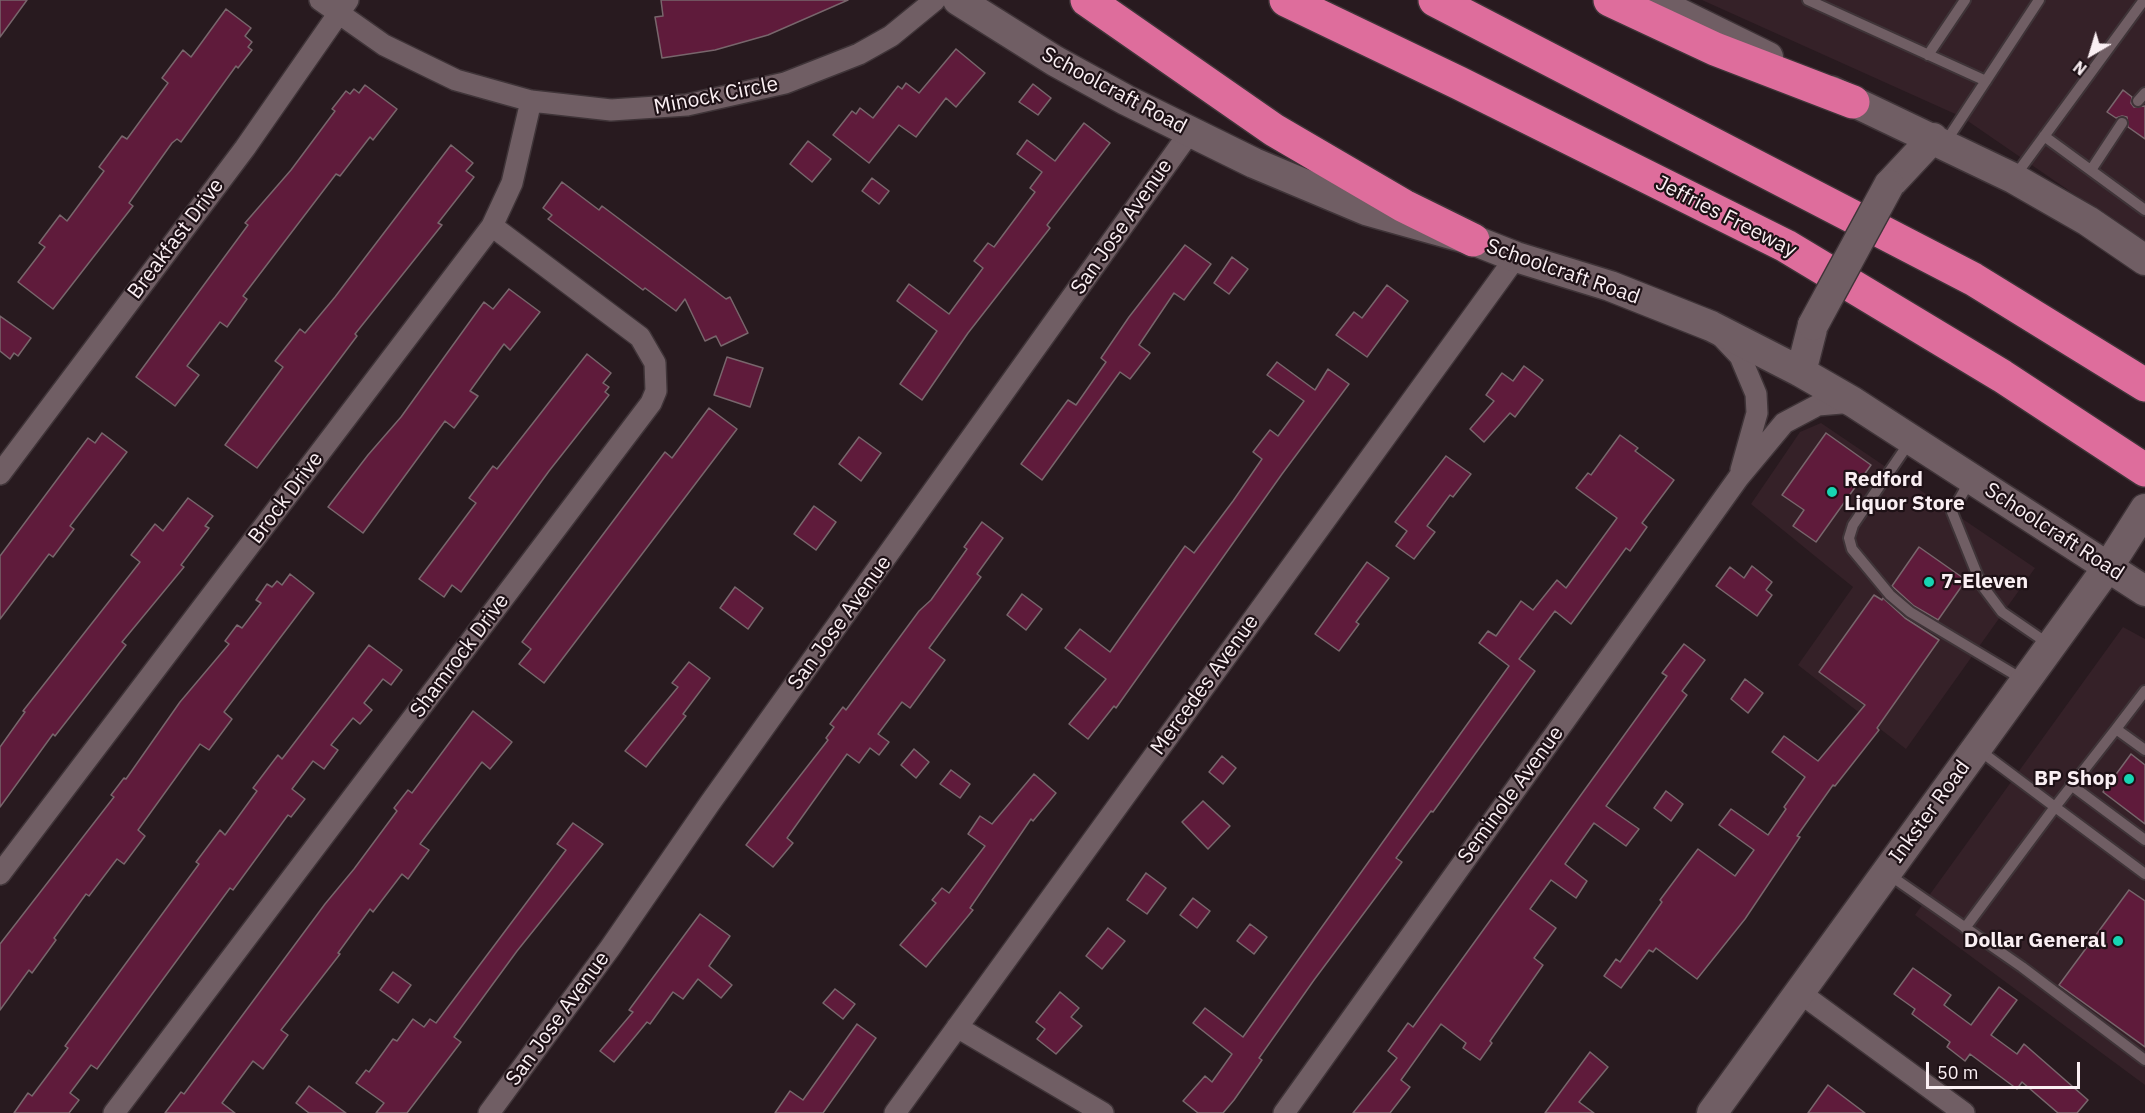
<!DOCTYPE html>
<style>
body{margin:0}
#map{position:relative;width:2145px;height:1113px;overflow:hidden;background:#281a1f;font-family:"IBM Plex Sans",sans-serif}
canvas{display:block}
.north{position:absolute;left:2061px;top:24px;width:60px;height:60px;-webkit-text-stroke:4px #1e1116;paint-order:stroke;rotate:218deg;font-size:16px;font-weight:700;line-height:24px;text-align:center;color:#faeff3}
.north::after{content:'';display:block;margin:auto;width:21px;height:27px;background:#faeff3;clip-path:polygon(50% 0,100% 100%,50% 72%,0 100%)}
.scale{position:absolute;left:1926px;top:1062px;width:154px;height:27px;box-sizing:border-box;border:3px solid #faeff3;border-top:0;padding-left:8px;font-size:18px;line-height:21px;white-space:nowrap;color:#faeff3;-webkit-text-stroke:4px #1e1116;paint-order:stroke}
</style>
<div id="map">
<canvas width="2145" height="1113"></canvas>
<div class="north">N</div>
<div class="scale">50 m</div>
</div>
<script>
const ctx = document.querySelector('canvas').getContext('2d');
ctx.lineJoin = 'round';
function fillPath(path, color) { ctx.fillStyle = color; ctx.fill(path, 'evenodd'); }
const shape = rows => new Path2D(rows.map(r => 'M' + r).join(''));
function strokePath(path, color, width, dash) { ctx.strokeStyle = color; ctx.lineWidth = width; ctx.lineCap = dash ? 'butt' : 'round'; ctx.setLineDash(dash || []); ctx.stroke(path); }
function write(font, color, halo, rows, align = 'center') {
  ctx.font = font + ' "IBM Plex Sans",sans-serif'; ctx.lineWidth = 4.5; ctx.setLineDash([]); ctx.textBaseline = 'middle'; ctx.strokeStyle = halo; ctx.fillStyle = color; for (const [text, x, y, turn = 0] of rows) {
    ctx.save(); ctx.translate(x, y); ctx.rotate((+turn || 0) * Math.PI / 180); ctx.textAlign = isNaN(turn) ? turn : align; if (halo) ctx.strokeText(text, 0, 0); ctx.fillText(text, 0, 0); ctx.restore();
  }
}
fillPath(shape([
 [1702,0,2145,0,2145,243,1962,117],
 [1821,423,2035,568,1906,749,1798,665,1853,587,1751,504,1800,432],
 [2123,627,2145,639,2145,1085,1915,915]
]), '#352128');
const building = shape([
 [0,0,27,0,0,37,0,0],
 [661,0,848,0,768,35,715,50,662,58,655,17,663,16,661,0],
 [226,9,251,28,245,36,252,42,248,47,252,50,238,68,236,66,181,142,177,139,172,143,129,203,133,206,53,309,18,282,45,247,39,243,60,215,67,221,104,171,99,167,122,136,127,139,168,83,162,78,183,50,191,57,226,9],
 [956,49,985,73,956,107,946,98,916,137,899,125,869,163,833,135,852,111,856,114,860,108,873,118,898,86,902,89,906,83,919,93,956,49],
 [1033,84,1051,98,1038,115,1019,102,1033,84],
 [365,85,397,109,373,140,370,137,340,176,336,174,243,296,247,299,227,327,220,322,187,366,199,375,175,406,136,377,248,225,245,223,291,170,335,111,332,109,346,91,350,94,354,89,359,93,365,85],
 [2123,90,2132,97,2131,103,2134,107,2145,106,2145,139,2128,127,2127,117,2122,116,2116,118,2107,112,2123,90],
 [1084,123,1110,143,1047,225,1050,228,968,333,922,400,900,384,937,331,897,301,909,284,949,314,983,268,974,261,988,243,994,247,1035,192,1030,188,1042,172,1017,154,1027,140,1055,161,1084,123],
 [808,141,831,159,812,182,790,164,808,141],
 [451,145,473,163,466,171,474,177,438,223,442,225,355,334,357,336,330,372,257,468,225,445,283,367,275,361,300,329,305,333,335,297,451,145],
 [872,178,889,191,879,204,862,191,872,178],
 [562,182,599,210,602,206,726,299,730,297,748,333,721,346,716,336,705,341,685,299,676,311,645,288,643,290,548,219,552,215,543,208,562,182],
 [1185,245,1211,264,1184,300,1174,293,1139,345,1150,353,1130,379,1120,372,1042,480,1021,464,1068,400,1076,405,1106,362,1101,358,1129,317,1185,245],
 [1232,257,1248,269,1229,294,1214,283,1232,257],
 [1387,285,1408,301,1367,357,1336,335,1354,312,1362,318,1387,285],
 [509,289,540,312,510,350,504,344,470,391,478,396,454,428,445,421,363,533,328,507,368,455,401,417,484,302,493,309,509,289],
 [0,316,31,338,18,356,14,353,10,359,0,351,0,316],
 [587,354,611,373,603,383,609,387,605,392,609,395,549,471,461,592,452,585,444,597,419,579,476,503,469,498,493,466,497,469,587,354],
 [727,357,763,368,750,407,714,395,727,357],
 [1277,362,1315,390,1328,369,1349,384,1282,474,1116,708,1114,706,1088,739,1069,724,1106,679,1065,648,1080,629,1110,652,1185,546,1194,553,1233,501,1262,459,1253,452,1270,430,1278,436,1304,401,1267,375,1277,362],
 [1524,366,1543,380,1515,417,1510,413,1484,442,1470,429,1494,401,1486,395,1502,373,1513,381,1524,366],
 [709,408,737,429,544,683,519,664,531,649,522,642,665,452,672,458,709,408],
 [102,433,127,452,70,526,74,529,53,557,49,554,0,619,0,556,88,438,95,443,102,433],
 [1826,433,1871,465,1816,542,1793,526,1804,510,1782,495,1826,433],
 [1620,435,1638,448,1635,451,1674,480,1642,523,1647,527,1630,551,1626,548,1571,624,1555,611,1519,659,1535,671,1433,812,1431,811,1396,858,1402,862,1314,980,1259,1058,1262,1060,1234,1100,1223,1113,1198,1113,1183,1101,1205,1076,1212,1082,1232,1054,1193,1023,1205,1008,1243,1037,1509,666,1479,643,1488,631,1496,636,1521,601,1533,610,1557,580,1566,588,1617,518,1576,488,1588,473,1591,475,1620,435],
 [859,437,881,453,861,481,839,464,859,437],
 [1446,456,1471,474,1453,497,1450,495,1427,526,1435,532,1414,559,1396,546,1407,531,1395,522,1446,456],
 [188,498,213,516,205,526,209,528,181,565,184,567,122,642,126,645,55,736,53,734,0,807,0,747,25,712,23,711,140,562,131,555,155,524,163,531,188,498],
 [814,506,836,522,816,550,794,534,814,506],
 [982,522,1003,538,977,574,981,577,929,648,945,660,910,708,902,702,878,734,889,742,879,755,870,748,859,763,847,754,787,838,793,843,773,867,746,845,828,740,826,738,834,727,830,724,843,707,846,710,919,611,931,600,967,549,964,547,982,522],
 [1919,547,1966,580,1938,620,1914,606,1892,586,1919,547],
 [1367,562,1389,578,1356,622,1359,624,1339,651,1315,634,1367,562],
 [1752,566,1772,582,1766,590,1772,595,1757,616,1716,586,1730,567,1744,578,1752,566],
 [290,574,314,593,224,712,232,719,209,750,200,744,138,830,145,836,124,864,117,859,89,896,86,894,54,938,56,940,32,973,29,970,0,1010,0,944,114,797,111,795,124,778,126,779,180,702,229,644,225,641,237,625,242,628,261,603,256,600,267,584,272,587,277,581,282,585,290,574],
 [735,587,763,608,748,629,720,608,735,587],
 [1022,594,1042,609,1026,630,1007,615,1022,594],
 [1874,595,1882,600,1883,598,1905,618,1939,640,1877,728,1879,730,1835,786,1833,785,1797,836,1800,837,1745,919,1697,979,1656,948,1653,952,1649,950,1621,988,1604,976,1616,959,1620,962,1662,902,1660,900,1698,849,1735,876,1754,850,1719,825,1731,809,1768,835,1786,809,1784,807,1805,777,1772,752,1784,736,1818,761,1865,705,1819,672,1874,595],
 [1684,644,1705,660,1682,691,1687,695,1606,806,1639,829,1626,846,1594,823,1565,864,1587,881,1576,898,1551,880,1530,909,1556,928,1534,958,1543,965,1490,1041,1492,1043,1480,1060,1463,1048,1466,1043,1441,1024,1401,1080,1410,1087,1390,1113,1353,1113,1397,1058,1388,1051,1408,1023,1413,1027,1667,676,1662,673,1684,644],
 [369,645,402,670,391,685,383,679,364,703,372,710,360,724,353,718,331,745,338,750,324,769,313,761,292,789,305,799,291,817,288,815,233,890,230,888,97,1069,91,1065,70,1093,79,1100,69,1113,14,1113,28,1093,32,1096,68,1048,65,1046,199,864,196,862,220,830,225,835,257,791,253,788,278,755,282,759,369,645],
 [689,662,710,678,683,714,686,716,646,767,625,751,678,687,672,683,689,662],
 [1745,679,1763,693,1748,713,1731,699,1745,679],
 [473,711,512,742,490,769,482,762,420,844,429,850,408,879,402,874,373,912,370,909,338,953,340,954,281,1030,288,1035,263,1069,253,1061,222,1103,235,1113,165,1113,181,1092,184,1094,325,904,354,869,397,811,394,808,408,790,412,793,473,711],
 [914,749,929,762,916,778,901,765,914,749],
 [2131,754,2145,765,2145,824,2103,792,2131,754],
 [1222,756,1236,768,1223,784,1209,772,1222,756],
 [951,770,970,784,960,798,940,784,951,770],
 [1034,774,1056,793,1033,821,1031,819,970,908,973,910,926,967,900,945,936,903,932,900,942,888,949,893,985,846,968,834,980,816,992,824,1034,774],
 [1666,791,1683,804,1671,821,1654,808,1666,791],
 [1203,801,1230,826,1208,849,1182,822,1203,801],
 [573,823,603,844,517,951,454,1037,461,1042,407,1113,376,1113,384,1103,356,1083,366,1070,369,1072,393,1039,397,1041,413,1019,424,1027,430,1019,436,1023,566,850,557,844,573,823],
 [1146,873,1166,888,1147,914,1127,900,1146,873],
 [2129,890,2145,901,2145,1047,2059,985,2129,890],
 [1193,898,1210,911,1197,928,1180,915,1193,898],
 [700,914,730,936,709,966,732,985,721,998,698,979,683,999,673,992,650,1024,647,1022,614,1062,600,1051,633,1012,629,1010,700,914],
 [1250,924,1267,937,1254,954,1237,941,1250,924],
 [1108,928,1125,941,1102,969,1086,956,1108,928],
 [1913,968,1951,995,1944,1005,1971,1025,1999,987,2017,1000,1991,1035,2017,1054,2024,1044,2088,1100,2077,1113,2058,1113,2022,1082,2017,1089,1970,1054,1965,1061,1947,1047,1950,1042,1912,1014,1915,1009,1894,994,1913,968],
 [393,972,411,985,398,1003,380,990,393,972],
 [835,989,855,1004,843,1019,823,1003,835,989],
 [1060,992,1079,1008,1071,1017,1082,1026,1056,1054,1037,1039,1045,1029,1036,1022,1060,992],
 [857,1024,876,1038,823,1113,775,1113,790,1091,803,1100,857,1024],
 [1590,1052,1608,1067,1579,1102,1594,1113,1545,1113,1590,1052],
 [1828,1085,1865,1113,1808,1113,1828,1085],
 [309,1086,346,1113,309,1113,296,1103,309,1086]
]);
fillPath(building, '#5f1b3b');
strokePath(building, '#78666c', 1.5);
const lane = shape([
 [1808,0,1986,81],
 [1928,55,1965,0],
 [2138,101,2145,93],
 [2044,136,2145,210],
 [1945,143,2039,0],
 [2091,170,2122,123],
 [2015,176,2144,0],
 [1911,440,1853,525,1849,538,1852,549,1890,595,1910,612,2022,679],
 [1971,479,1952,512,1981,584,2002,612,2050,645],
 [2116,729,2145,691],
 [2145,750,2116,729,2055,807,2145,874],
 [2071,785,2145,840],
 [1888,874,2022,967,2145,1060],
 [1965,928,2055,807,1979,750]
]);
const street = shape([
 [320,0,384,45,456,80,531,101,611,110,687,105,785,83,859,54,891,36,935,0],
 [1722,337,1740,356,1756,394,1757,413,1741,470],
 [0,474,245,148,348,0],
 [0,874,492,226,512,183,531,101],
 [1799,992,1964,1113],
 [957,1027,1103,1113],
 [114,1113,651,403,656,391,655,363,640,337,492,226],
 [489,1113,610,948,710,803,1190,132],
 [895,1113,1516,257],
 [1284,1113,1739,477,1784,423,1818,405,1853,402]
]);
const secondary = shape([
 [958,0,1055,61,1126,100,1254,163,1366,210,1473,240,1516,257,1610,286,1711,326,1801,372,1853,402,2145,591],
 [1652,0,1768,57],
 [1831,91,2013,178,2088,221,2145,260],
 [1889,185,1933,138],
 [1801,372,1813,325],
 [1712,1113,2108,567,2145,509]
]);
const highway = shape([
 [1087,0,1274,130,1404,206,1473,240],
 [1286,0,1459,83,1786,246,2002,376,2145,470],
 [1435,0,1973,279,2145,385],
 [1610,0,1715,49,1853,102]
]);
strokePath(lane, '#3f3438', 14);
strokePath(street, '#3f3438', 24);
strokePath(secondary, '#3f3438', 33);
strokePath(highway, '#3f3438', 36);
strokePath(lane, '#705e64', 10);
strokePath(street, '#705e64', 21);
strokePath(secondary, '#705e64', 30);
strokePath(highway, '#de6d9c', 33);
const secondaryBridge = shape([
 [1813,325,1889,185]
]);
strokePath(secondaryBridge, '#3f3438', 33, []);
strokePath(secondaryBridge, '#705e64', 30);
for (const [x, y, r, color] of [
 [1832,492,6,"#17d5b3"],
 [1929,582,6,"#17d5b3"],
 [2129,779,6,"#17d5b3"],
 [2118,941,6,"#17d5b3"]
]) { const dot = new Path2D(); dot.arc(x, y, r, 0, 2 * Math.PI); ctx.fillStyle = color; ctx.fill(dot); strokePath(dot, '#1e1116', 2); }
write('21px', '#faeff3', '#1e1116', [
 ["Schoolcraft Road",1114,91,28],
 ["Minock Circle",716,96,-11],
 ["Jeffries Freeway",1726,217,27],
 ["San Jose Avenue",1122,227,-55],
 ["Breakfast Drive",176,239,-53],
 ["Schoolcraft Road",1563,272,19],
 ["Brock Drive",286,498,-53],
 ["Schoolcraft Road",2054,532,33],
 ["San Jose Avenue",840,623,-54],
 ["Shamrock Drive",460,656,-53],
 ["Mercedes Avenue",1205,685,-54],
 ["Seminole Avenue",1511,795,-54],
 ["Inkster Road",1930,812,-54],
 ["San Jose Avenue",558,1019,-54]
]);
write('bold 21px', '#faeff3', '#1e1116', [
 ["Redford",1844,480],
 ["Liquor Store",1844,504],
 ["7-Eleven",1941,582],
 ["BP Shop",2117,779,"right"],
 ["Dollar General",2106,941,"right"]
], 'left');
</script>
